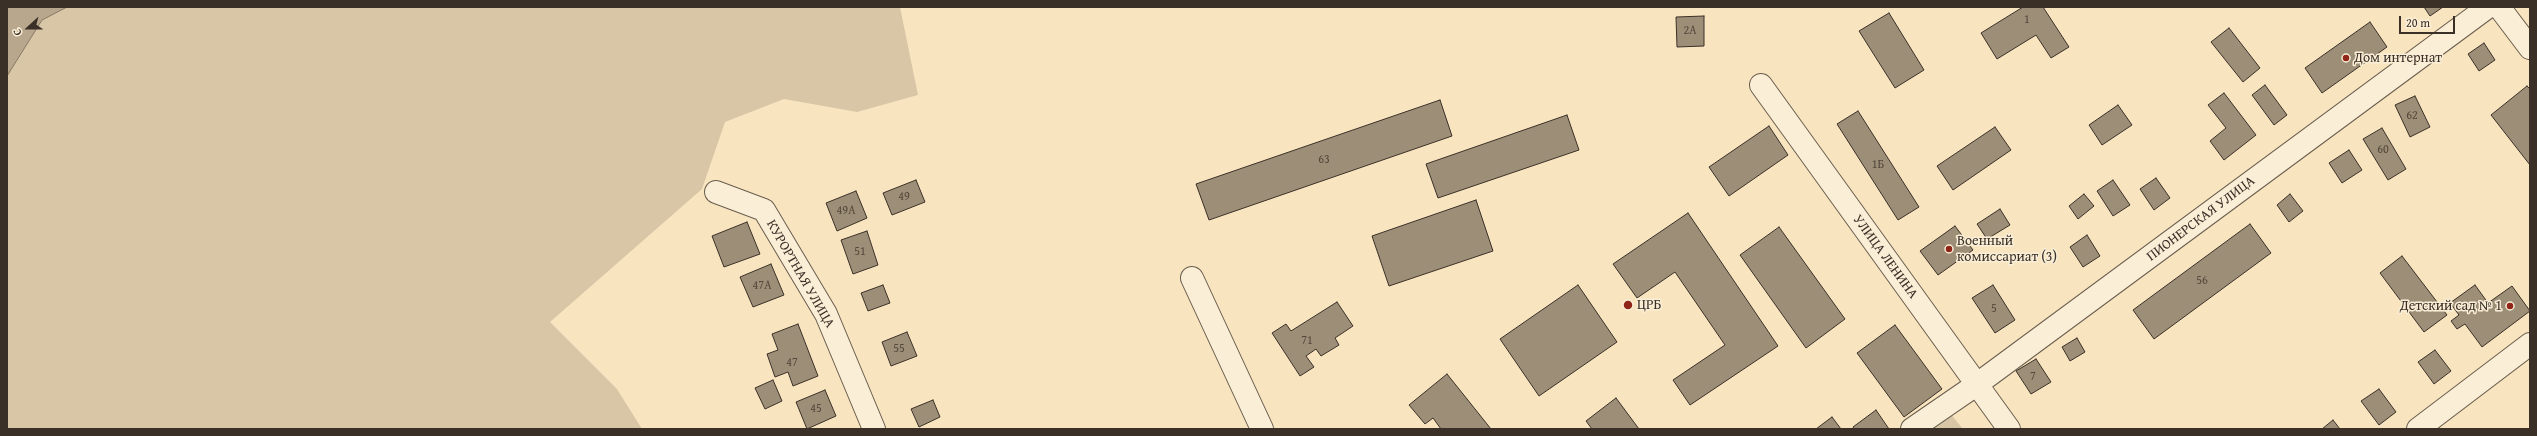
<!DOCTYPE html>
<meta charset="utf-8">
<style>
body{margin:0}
#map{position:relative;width:2537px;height:436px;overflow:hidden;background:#f8e5c0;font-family:"Gentium Book Plus",serif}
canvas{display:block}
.frame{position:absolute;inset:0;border:8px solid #3b3028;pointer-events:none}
.north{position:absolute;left:8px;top:8px;width:40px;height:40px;-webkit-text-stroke:3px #faeed6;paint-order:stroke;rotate:249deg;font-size:11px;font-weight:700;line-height:16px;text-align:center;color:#3b3028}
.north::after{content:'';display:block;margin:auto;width:14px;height:18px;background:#3b3028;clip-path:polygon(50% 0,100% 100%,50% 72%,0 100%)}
.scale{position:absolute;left:2399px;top:16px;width:56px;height:18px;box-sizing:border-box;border:2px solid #3b3028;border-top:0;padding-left:5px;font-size:12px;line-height:14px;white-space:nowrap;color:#3b3028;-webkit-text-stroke:3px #faeed6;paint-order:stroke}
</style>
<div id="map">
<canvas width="2537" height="436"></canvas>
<div class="frame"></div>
<div class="north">С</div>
<div class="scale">20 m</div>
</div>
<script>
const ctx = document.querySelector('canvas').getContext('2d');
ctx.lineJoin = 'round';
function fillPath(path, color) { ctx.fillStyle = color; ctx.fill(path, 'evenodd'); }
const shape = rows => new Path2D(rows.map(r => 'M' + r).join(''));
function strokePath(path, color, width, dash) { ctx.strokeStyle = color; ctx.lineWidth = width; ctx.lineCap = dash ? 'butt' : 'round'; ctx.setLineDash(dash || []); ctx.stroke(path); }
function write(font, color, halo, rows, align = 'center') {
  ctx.font = font + ' "Gentium Book Plus",serif'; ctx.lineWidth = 3; ctx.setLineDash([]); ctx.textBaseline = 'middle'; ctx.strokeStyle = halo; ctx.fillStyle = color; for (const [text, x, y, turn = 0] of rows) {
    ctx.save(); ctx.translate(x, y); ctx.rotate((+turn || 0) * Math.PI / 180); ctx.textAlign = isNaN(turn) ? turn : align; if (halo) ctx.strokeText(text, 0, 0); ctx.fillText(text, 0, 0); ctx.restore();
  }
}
fillPath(shape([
 [67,7,900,7,918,95,857,112,784,99,725,122,702,189,550,322,617,389,642,429,7,429,7,76,42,20],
 [1945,407,1963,429,1914,429]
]), '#d8c6a6');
const water = shape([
 [7,7,67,7,42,20,7,76,7,7]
]);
fillPath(water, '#b8a78c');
strokePath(water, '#867764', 1);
const building = shape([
 [2023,7,2043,7,2069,47,2051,58,2036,35,1997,59,1981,33,2023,7],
 [2424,7,2443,7,2430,16,2424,7],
 [1889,13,1924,70,1895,88,1859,31,1889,13],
 [1704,16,1704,46,1677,47,1676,17,1704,16],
 [2370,22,2387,47,2322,93,2305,68,2370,22],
 [2229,28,2260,68,2243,82,2211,42,2229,28],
 [2484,43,2495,60,2479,71,2468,54,2484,43],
 [2265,85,2287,115,2274,125,2252,95,2265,85],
 [2527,86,2530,89,2530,165,2491,115,2527,86],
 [2224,93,2256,135,2224,160,2210,141,2226,128,2208,105,2224,93],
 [2415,96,2430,127,2410,137,2395,105,2415,96],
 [1440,100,1452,136,1209,220,1196,184,1440,100],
 [2118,105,2132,125,2102,145,2089,125,2118,105],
 [1858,111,1919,207,1898,220,1837,124,1858,111],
 [1567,115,1579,150,1438,198,1426,164,1567,115],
 [1769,126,1788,155,1729,196,1709,167,1769,126],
 [1995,127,2011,150,1953,190,1937,166,1995,127],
 [2382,128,2406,169,2388,180,2363,139,2382,128],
 [2349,150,2362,170,2342,183,2329,163,2349,150],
 [2156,178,2170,198,2154,210,2140,189,2156,178],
 [916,180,925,202,892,215,883,193,916,180],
 [2113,180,2130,205,2113,216,2097,191,2113,180],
 [856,191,867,218,837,231,826,203,856,191],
 [2084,194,2094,206,2078,219,2069,206,2084,194],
 [2290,194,2303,211,2289,222,2277,205,2290,194],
 [1476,200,1493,251,1389,286,1372,236,1476,200],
 [2000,209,2010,225,1987,239,1977,224,2000,209],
 [1688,213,1778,346,1690,405,1673,380,1725,345,1675,272,1637,298,1613,264,1688,213],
 [747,222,760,254,724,267,712,236,747,222],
 [2250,224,2271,253,2154,339,2133,310,2250,224],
 [1955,226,1973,250,1938,275,1920,251,1955,226],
 [1779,227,1845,319,1806,348,1740,255,1779,227],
 [867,231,878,265,853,274,841,240,867,231],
 [2087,235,2100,256,2083,267,2070,247,2087,235],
 [2402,256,2447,315,2424,332,2380,273,2402,256],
 [771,264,784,295,753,307,740,277,771,264],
 [883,285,890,303,868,311,861,293,883,285],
 [1578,285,1617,342,1539,396,1500,339,1578,285],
 [1993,285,2015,320,1995,333,1972,298,1993,285],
 [2475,285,2488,303,2512,286,2530,311,2482,347,2465,324,2457,329,2451,321,2459,315,2450,303,2475,285],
 [1337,302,1353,326,1335,338,1339,345,1321,356,1316,349,1306,356,1314,367,1300,376,1272,333,1286,324,1291,331,1337,302],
 [798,324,818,376,793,386,788,372,775,377,767,354,778,350,772,334,798,324],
 [1895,325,1942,389,1904,417,1857,353,1895,325],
 [907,332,917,356,891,366,882,342,907,332],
 [2077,338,2085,352,2070,361,2062,347,2077,338],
 [2435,350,2451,371,2434,384,2418,362,2435,350],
 [2036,359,2051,382,2031,394,2016,371,2036,359],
 [1447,374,1491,429,1441,429,1433,418,1425,424,1409,405,1447,374],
 [773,380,782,401,765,409,755,388,773,380],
 [2379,389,2396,412,2379,425,2361,401,2379,389],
 [825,390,836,416,807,429,796,402,825,390],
 [1616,398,1639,429,1592,429,1586,421,1616,398],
 [933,400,940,417,919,427,911,409,933,400],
 [1876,410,1889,429,1854,429,1853,427,1876,410],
 [1832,417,1841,429,1816,429,1832,417],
 [2333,420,2340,429,2322,429,2333,420]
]);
fillPath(building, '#9d8e77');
strokePath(building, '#3b3028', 1);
const minor = shape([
 [2499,7,2530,48],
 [1761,85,2009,429],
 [716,192,764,210,826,314,874,429],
 [1192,278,1262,429],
 [1912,429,1976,385,2488,7],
 [2418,429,2530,344]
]);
strokePath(minor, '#6a5d4e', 24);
strokePath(minor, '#faeed6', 22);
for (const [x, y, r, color] of [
 [2346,58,4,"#8f2418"],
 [1949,249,4,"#8f2418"],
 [1628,305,5,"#8f2418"],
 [2510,306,4,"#8f2418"]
]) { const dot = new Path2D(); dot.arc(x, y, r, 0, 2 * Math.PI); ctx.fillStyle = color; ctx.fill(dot); strokePath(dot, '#faeed6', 1.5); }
write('12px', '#54483c', null, [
 ["1",2027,20],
 ["2А",1690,31],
 ["62",2412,116],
 ["60",2383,150],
 ["63",1324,160],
 ["1Б",1878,165],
 ["49",904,197],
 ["49А",846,211],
 ["51",860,252],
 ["56",2202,281],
 ["47А",762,286],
 ["5",1994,309],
 ["71",1307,341],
 ["55",899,349],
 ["47",792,363],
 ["7",2033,377],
 ["45",816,409]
]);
write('14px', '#3b3028', '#faeed6', [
 ["Дом интернат",2354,58],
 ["Военный",1957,241],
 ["комиссариат (3)",1957,257],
 ["ЦРБ",1637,305],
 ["Детский сад № 1",2502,306,"right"]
], 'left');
write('14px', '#3b3028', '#faeed6', [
 ["ПИОНЕРСКАЯ УЛИЦА",2201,219,-37],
 ["УЛИЦА ЛЕНИНА",1885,257,54],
 ["КУРОРТНАЯ УЛИЦА",800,274,60]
]);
</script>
